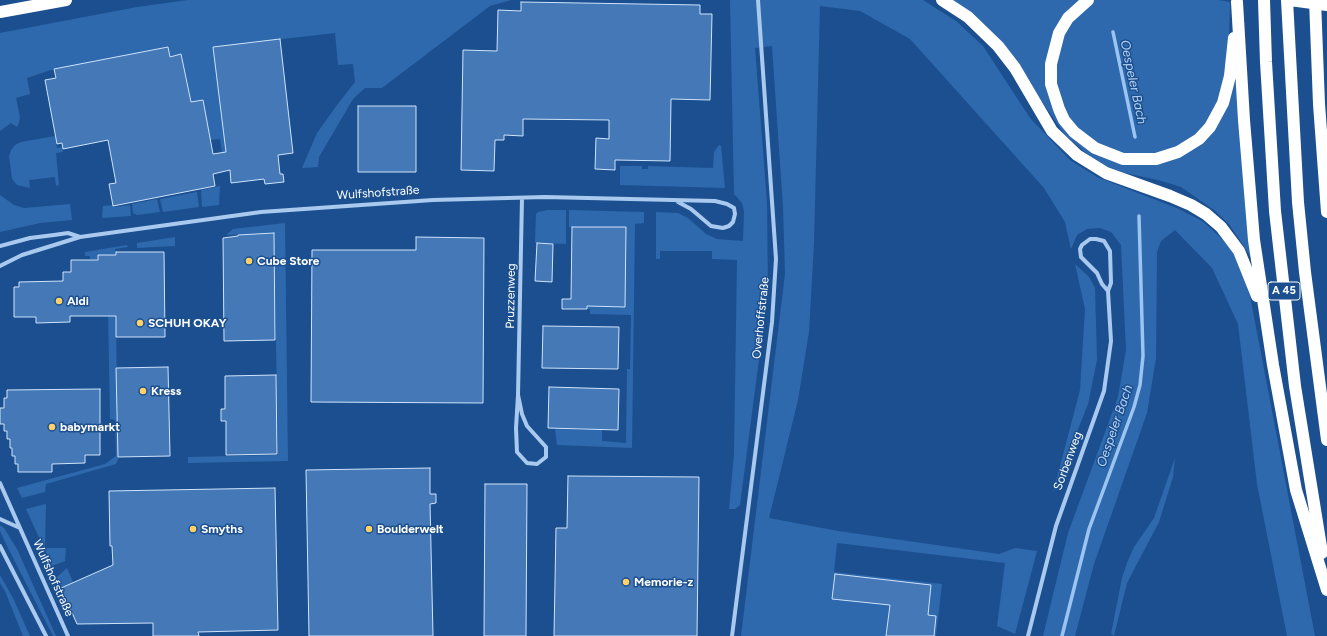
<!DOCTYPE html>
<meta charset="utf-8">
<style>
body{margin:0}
canvas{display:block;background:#1b4f8f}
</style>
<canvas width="1327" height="636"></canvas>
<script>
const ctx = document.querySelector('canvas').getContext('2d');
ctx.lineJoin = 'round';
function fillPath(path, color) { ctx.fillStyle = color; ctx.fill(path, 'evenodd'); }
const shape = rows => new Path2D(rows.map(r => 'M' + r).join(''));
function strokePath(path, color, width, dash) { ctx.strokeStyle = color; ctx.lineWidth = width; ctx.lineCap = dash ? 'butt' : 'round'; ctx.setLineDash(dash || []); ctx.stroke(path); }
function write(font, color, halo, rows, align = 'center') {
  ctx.font = font + ' Figtree,sans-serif'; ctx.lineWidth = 3; ctx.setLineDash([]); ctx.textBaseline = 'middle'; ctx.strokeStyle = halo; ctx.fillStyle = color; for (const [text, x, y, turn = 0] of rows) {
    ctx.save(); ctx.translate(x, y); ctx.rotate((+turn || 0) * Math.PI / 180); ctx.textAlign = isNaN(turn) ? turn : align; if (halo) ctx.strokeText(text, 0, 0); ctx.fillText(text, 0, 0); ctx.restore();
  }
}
fillPath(shape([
 [188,0,511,0,490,6,382,88,365,88,353,99,319,157,318,167,302,168,317,133,337,105,355,82,353,64,338,65,335,33,213,47,226,152,222,153,220,139,210,140,203,100,191,102,181,55,170,57,168,47,54,69,27,78,30,94,16,98,20,117,19,123,17,127,11,123,0,131,0,33,137,7],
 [730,0,923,0,956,21,983,46,1030,118,1070,160,1097,177,1179,209,1202,221,1220,237,1232,250,1240,266,1250,296,1315,636,1287,636,1257,484,1238,324,1212,268,1175,230,1161,241,1157,252,1156,358,1147,413,1094,564,1075,636,1043,636,1068,533,1118,397,1126,350,1121,245,1111,232,1100,228,1087,229,1077,235,1071,249,1065,222,1044,188,910,39,860,11,820,6,814,243,809,332,798,400,769,518,838,531,999,554,1015,548,1037,551,1015,634,997,626,1005,563,837,543,834,572,942,584,936,636,741,636,785,274,783,207,772,46,755,48,767,203,768,290,740,505,735,509,729,509,734,454,737,260,712,259,712,251,660,251,660,259,656,259,656,212,678,213,688,218,706,234,717,239,743,241,744,212,742,203,734,194],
 [952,0,1218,0,1230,2,1229,38,1225,71,1236,82,1252,259,1229,224,1214,210,1181,187,1158,180,1125,173,1103,165,1086,153,1065,135,1040,99],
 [55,136,57,148,62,147,63,152,56,153,59,185,56,186,55,177,29,180,30,188,17,185,12,179,9,156,11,150,15,145,21,142],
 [719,145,721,146,725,188,620,185,620,166,642,166,642,169,648,169,648,166,713,168,714,152],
 [220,186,219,205,202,207,201,190],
 [197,192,199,207,163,212,160,199],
 [0,195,14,205,24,208,70,204,72,220,40,223,0,232],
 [157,199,160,212,137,215,133,213,132,204],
 [113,205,114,207,130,205,131,216,102,218,103,206],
 [547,210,566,210,566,244,535,243,536,214,538,212],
 [569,210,644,212,644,223,635,224,632,448,557,445,555,429,602,430,602,441,626,443,627,369,630,369,631,315,590,314,590,309,587,309,587,306,625,307,626,227,569,227],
 [285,223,288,461,188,463,188,457,278,455,274,233,226,235,233,229],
 [175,237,175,246,137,248,137,243],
 [127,245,128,247,115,249,118,459,116,464,46,484,45,492,22,498,17,488,105,464,116,456,115,420,110,419,107,255,98,255,97,259,90,259,90,256,85,256,85,252],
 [1075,264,1089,277,1095,288,1097,360,1088,404,1053,493,1080,390,1085,309],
 [1175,458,1173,477,1159,522,1127,583,1114,636,1111,634,1122,578,1127,563,1134,547,1154,518],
 [46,504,45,548,66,548,65,561,52,566,26,509],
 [0,525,4,528,17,549,56,636,53,636,9,550,0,531],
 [67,568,73,582,61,588,57,577],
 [0,575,13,598,30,636,23,636,5,591,0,583]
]), '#2e69ad');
strokePath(shape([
 [1113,32,1135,137],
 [1062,636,1089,529,1134,407,1140,385,1143,356,1139,216]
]), '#9cc4f0', 3.5);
const building = shape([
 [521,2,700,5,700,14,712,14,710,100,671,99,670,161,615,160,615,170,595,169,596,138,609,139,609,120,523,119,523,136,504,135,504,140,495,140,494,171,461,170,463,50,497,51,498,10,521,11,521,2],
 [280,39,293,153,278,155,280,174,283,174,284,182,265,184,264,179,231,183,230,170,213,174,215,186,113,206,109,184,116,183,108,140,63,149,62,143,57,144,45,80,56,78,54,69,168,47,170,57,181,54,191,102,203,100,213,154,226,152,213,47,280,39],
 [358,106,416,106,416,172,358,172,358,106],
 [572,227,626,227,625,307,587,306,587,309,562,309,562,299,571,299,572,227],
 [274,233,275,340,224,341,223,238,238,236,238,235,274,233],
 [416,237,484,238,483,403,311,402,312,250,416,250,416,237],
 [537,243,553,244,552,282,535,281,537,243],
 [116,252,164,252,165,337,116,337,116,316,70,316,70,322,36,323,36,317,14,317,14,287,19,287,19,282,63,281,63,272,71,272,71,260,98,260,98,255,116,255,116,252],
 [543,326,619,327,618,369,542,368,543,326],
 [168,367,170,456,118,457,116,368,168,367],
 [276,375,277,454,226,455,226,421,221,421,221,409,225,409,225,376,276,375],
 [549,387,619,389,618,430,548,428,549,387],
 [100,389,100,455,85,455,85,463,52,464,52,472,18,472,18,464,15,464,15,456,12,456,12,448,10,448,10,439,7,439,7,431,4,431,4,424,0,424,0,408,4,408,4,398,7,398,7,390,100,389],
 [430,468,430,494,436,494,436,503,430,504,433,636,309,636,306,470,430,468],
 [568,476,699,477,697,636,554,636,556,528,567,528,568,476],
 [485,484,527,484,526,636,484,636,485,484],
 [275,488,278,630,198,632,199,636,153,636,153,623,77,624,61,588,113,565,112,546,110,546,109,491,275,488],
 [835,574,931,585,928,615,936,616,934,636,886,636,890,605,832,599,835,574]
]);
fillPath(building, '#4478b7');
strokePath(building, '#cfe3fa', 1);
strokePath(shape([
 [1090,239,1096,239,1104,241,1110,251,1111,283,1108,291,1102,284,1097,273,1081,257,1080,249,1082,245,1090,239],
 [0,246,30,238,54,235,68,233,80,237],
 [0,266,22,255,80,237,261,212,433,200,545,197,715,201,727,204,734,208,735,214,733,222,729,226,723,228,711,226,691,209,678,202],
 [518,395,522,198],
 [518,395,522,414,527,426,546,447,546,457,537,464,527,463,517,452,516,428,518,395],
 [0,483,68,636],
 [0,519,20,528],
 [0,546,46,636],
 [732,636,772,322,776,259,758,0],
 [1028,636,1056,526,1104,391,1111,341,1108,291]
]), '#a9c9ee', 4);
strokePath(shape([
 [942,0,968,17,998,46,1015,68,1052,131,1077,155,1106,173,1170,196,1191,205,1206,214,1221,227,1239,251,1257,296],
 [1088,0,1068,18,1059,33,1051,64,1051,84,1059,109,1064,120,1074,132,1095,148,1123,159,1156,159,1178,152,1199,139,1210,127,1223,103,1230,76,1234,38],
 [1264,0,1266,62,1275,211,1295,386,1322,553],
 [1287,0,1298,202,1305,272,1327,440],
 [1290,0,1327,5],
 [1315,0,1319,104,1327,212],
 [1237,2,1244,120,1254,240,1273,365,1296,490,1327,590],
 [0,12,66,0]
]), '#fff', 12);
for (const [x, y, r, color] of [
 [249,261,4,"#ffd166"],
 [59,301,4,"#ffd166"],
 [140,323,4,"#ffd166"],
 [143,391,4,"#ffd166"],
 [52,427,4,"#ffd166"],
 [193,529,4,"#ffd166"],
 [369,529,4,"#ffd166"],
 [626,582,4,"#ffd166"]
]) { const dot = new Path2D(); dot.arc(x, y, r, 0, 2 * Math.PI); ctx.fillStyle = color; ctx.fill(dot); strokePath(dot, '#1b4f8f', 1.5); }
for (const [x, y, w] of [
 [1284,291,32]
]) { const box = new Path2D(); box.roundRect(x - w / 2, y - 9, w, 18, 3); ctx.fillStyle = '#1b4f8f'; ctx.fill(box); strokePath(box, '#fff', 1); }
write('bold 11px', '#fff', null, [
 ["A 45",1284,291]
]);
write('12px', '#fff', '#1b4f8f', [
 ["Wulfshofstraße",378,193,-4],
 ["Pruzzenweg",511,296,-89],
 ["Overhoffstraße",761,318,-84],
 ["Sorbenweg",1068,461,-70],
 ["Wulfshofstraße",53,578,66]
]);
write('bold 12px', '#fff', '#1b4f8f', [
 ["Cube Store",257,261],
 ["Aldi",67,301],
 ["SCHUH OKAY",148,323],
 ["Kress",151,391],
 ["babymarkt",60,427],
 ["Smyths",201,529],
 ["Boulderwelt",377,529],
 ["Memorie-z",634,582]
], 'left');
write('italic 13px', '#b5d3f5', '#1b4f8f', [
 ["Oespeler Bach",1133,82,78],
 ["Oespeler Bach",1115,426,-71]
]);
</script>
